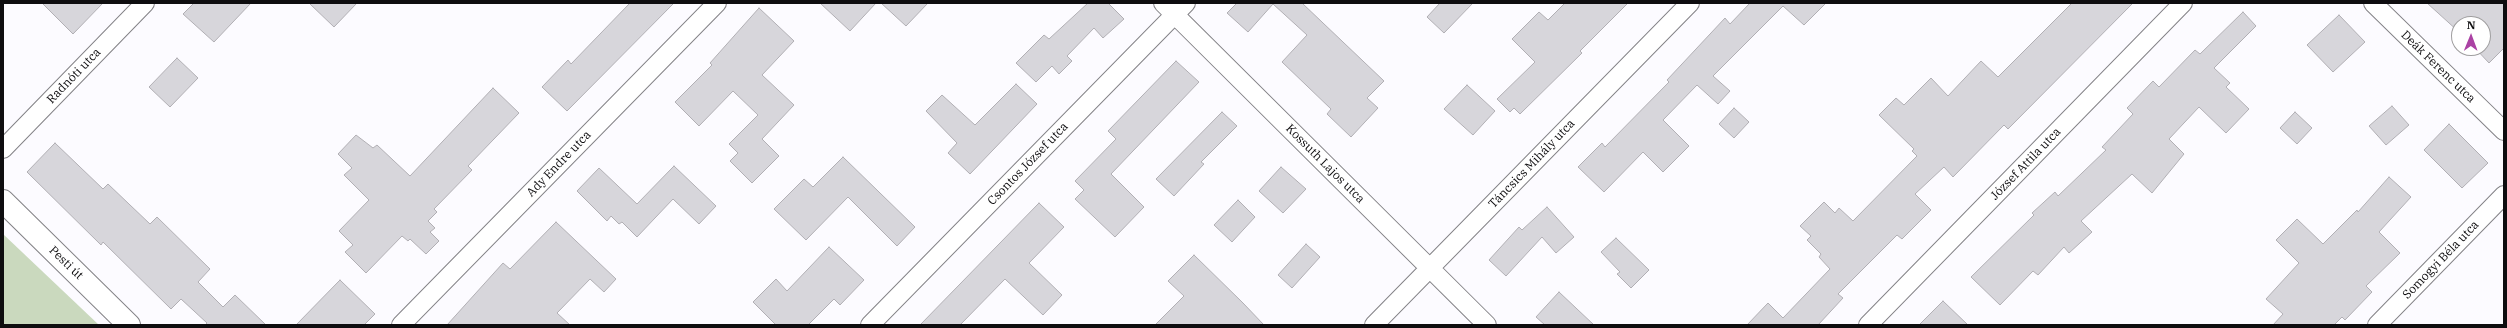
<!DOCTYPE html>
<meta charset="utf-8">
<style>
body{margin:0}
#map{position:relative;width:2507px;height:328px;overflow:hidden;background:#fcfbff;font-family:"IBM Plex Serif",serif}
canvas{display:block}
.frame{position:absolute;inset:0;border:4px solid #0e0d0f;pointer-events:none}
.north{position:absolute;left:2451px;top:16px;width:40px;height:40px;box-sizing:border-box;background:#fff;border:1px solid #9f9e9f;border-radius:50%;rotate:1deg;font-size:11px;font-weight:700;line-height:16px;text-align:center;color:#0e0d0f}
.north::after{content:'';display:block;margin:auto;width:14px;height:18px;background:#ab42a4;clip-path:polygon(50% 0,100% 100%,50% 72%,0 100%)}
</style>
<div id="map">
<canvas width="2507" height="328"></canvas>
<div class="frame"></div>
<div class="north">N</div>
</div>
<script>
const ctx = document.querySelector('canvas').getContext('2d');
ctx.lineJoin = 'round';
function fillPath(path, color) { ctx.fillStyle = color; ctx.fill(path, 'evenodd'); }
const shape = rows => new Path2D(rows.map(r => 'M' + r).join(''));
function strokePath(path, color, width, dash) { ctx.strokeStyle = color; ctx.lineWidth = width; ctx.lineCap = dash ? 'butt' : 'round'; ctx.setLineDash(dash || []); ctx.stroke(path); }
function write(font, color, halo, rows, align = 'center') {
  ctx.font = font + ' "IBM Plex Serif",serif'; ctx.lineWidth = 3; ctx.setLineDash([]); ctx.textBaseline = 'middle'; ctx.strokeStyle = halo; ctx.fillStyle = color; for (const [text, x, y, turn = 0] of rows) {
    ctx.save(); ctx.translate(x, y); ctx.rotate((+turn || 0) * Math.PI / 180); ctx.textAlign = isNaN(turn) ? turn : align; if (halo) ctx.strokeText(text, 0, 0); ctx.fillText(text, 0, 0); ctx.restore();
  }
}
fillPath(shape([
 [3,234,99,325,3,325]
]), '#cad9be');
const building = shape([
 [42,3,103,3,73,34,42,3],
 [194,3,251,3,214,42,183,14,194,3],
 [309,3,357,3,334,27,309,3],
 [630,3,674,3,567,111,542,87,568,60,571,64,630,3],
 [820,3,876,3,850,31,820,3],
 [881,3,928,3,906,26,881,3],
 [1088,3,1108,3,1124,19,1103,38,1094,28,1067,56,1072,61,1059,74,1052,66,1036,82,1016,63,1044,35,1049,39,1088,3],
 [1237,3,1302,3,1384,81,1367,98,1378,108,1351,137,1327,114,1331,109,1282,62,1307,35,1273,4,1248,32,1227,13,1237,3],
 [1440,3,1473,3,1444,33,1427,17,1440,3],
 [1565,3,1628,3,1580,51,1582,53,1520,114,1514,108,1510,112,1497,99,1535,62,1512,39,1539,12,1548,20,1565,3],
 [1750,3,1826,3,1804,25,1783,6,1713,76,1730,91,1718,104,1697,85,1663,120,1689,146,1663,172,1643,152,1604,192,1578,167,1602,143,1605,147,1669,82,1667,80,1725,18,1730,24,1750,3],
 [2072,3,2133,3,2008,129,2004,125,1953,177,1944,167,1915,194,1931,210,1902,239,1897,235,1838,294,1843,298,1818,325,1747,325,1768,303,1783,318,1830,269,1819,257,1821,254,1807,240,1811,236,1800,226,1824,202,1835,213,1839,208,1853,221,1917,156,1912,151,1914,149,1879,115,1896,98,1904,105,1931,78,1948,96,1981,61,1998,77,2072,3],
 [2427,3,2504,3,2504,48,2489,63,2475,48,2483,48,2483,24,2459,24,2459,32,2427,3],
 [759,8,794,41,762,75,794,105,762,139,779,156,752,183,730,161,738,153,729,144,758,115,733,91,699,126,675,102,712,65,710,63,759,8],
 [2243,12,2256,26,2214,68,2230,83,2226,87,2249,109,2226,133,2199,107,2169,139,2184,154,2152,193,2132,174,2081,221,2092,232,2069,253,2064,247,2038,275,2033,271,2000,305,1971,277,2034,215,2032,213,2055,192,2058,196,2106,150,2102,147,2133,114,2127,108,2153,81,2159,87,2195,50,2200,54,2243,12],
 [2339,15,2365,42,2333,72,2307,45,2339,15],
 [177,58,198,78,170,107,149,87,177,58],
 [1176,61,1199,82,1111,174,1144,207,1115,237,1075,199,1084,190,1075,181,1116,139,1108,131,1176,61],
 [1016,84,1037,104,970,174,948,153,957,143,926,111,942,95,975,125,1016,84],
 [1467,85,1495,111,1473,135,1444,109,1467,85],
 [493,88,519,113,468,166,472,170,434,209,437,212,428,221,435,228,430,232,439,241,426,254,410,239,408,241,402,236,366,273,345,252,353,245,339,231,369,200,344,175,352,168,338,154,356,135,373,148,377,145,410,176,493,88],
 [2392,106,2409,125,2386,145,2369,126,2392,106],
 [1734,108,1749,122,1734,138,1719,124,1734,108],
 [1222,112,1237,126,1201,162,1204,164,1174,196,1156,179,1222,112],
 [2295,112,2312,128,2297,144,2280,128,2295,112],
 [2449,124,2488,163,2462,188,2424,150,2449,124],
 [55,143,103,189,108,184,150,224,157,217,210,269,198,282,223,307,235,295,266,325,205,325,207,323,181,299,171,309,103,242,101,245,27,172,55,143],
 [843,157,915,227,897,246,848,197,806,240,774,209,804,179,813,187,843,157],
 [674,166,716,206,699,224,673,199,637,237,622,222,619,224,611,216,607,221,577,191,599,168,637,204,674,166],
 [1281,167,1306,189,1283,213,1259,191,1281,167],
 [2389,177,2411,197,2379,232,2400,253,2366,286,2372,292,2345,320,2342,317,2334,325,2273,325,2283,314,2266,299,2299,263,2276,240,2297,219,2323,244,2357,210,2358,212,2389,177],
 [1238,200,1255,217,1232,242,1214,225,1238,200],
 [1039,203,1064,227,1029,263,1062,295,1043,315,1005,279,960,325,920,325,1039,203],
 [1547,207,1574,237,1556,253,1542,237,1506,276,1489,260,1519,227,1522,230,1547,207],
 [556,222,616,279,604,292,590,279,557,313,570,325,447,325,503,263,510,269,556,222],
 [1616,238,1649,270,1631,288,1617,274,1620,272,1601,252,1616,238],
 [1306,244,1320,257,1292,288,1278,275,1306,244],
 [829,247,864,280,840,305,834,299,808,325,776,325,753,302,776,279,787,291,829,247],
 [1194,255,1243,303,1264,325,1155,325,1184,296,1168,281,1194,255],
 [340,280,375,314,364,325,296,325,340,280],
 [1559,292,1594,325,1545,325,1536,317,1559,292],
 [1943,301,1968,325,1919,325,1943,301]
]);
fillPath(building, '#d7d6db');
strokePath(building, '#b1afb4', 1);
const street = shape([
 [1163,3,1487,325],
 [2373,3,2504,131],
 [3,149,145,3],
 [401,325,717,3],
 [870,325,1186,3],
 [1374,325,1690,3],
 [1868,325,2183,3],
 [2377,325,2504,195]
]);
const secondary = shape([
 [3,201,129,325]
]);
strokePath(street, '#838286', 20);
strokePath(secondary, '#838286', 24);
strokePath(street, '#fff', 18);
strokePath(secondary, '#fff', 22);
write('12px', '#0e0d0f', '#fff', [
 ["Deák Ferenc utca",2438,67,44],
 ["Radnóti utca",74,76,-46],
 ["Ady Endre utca",559,164,-46],
 ["Csontos József utca",1028,164,-46],
 ["Kossuth Lajos utca",1325,164,45],
 ["Táncsics Mihály utca",1532,164,-46],
 ["József Attila utca",2026,164,-46],
 ["Somogyi Béla utca",2441,260,-46],
 ["Pesti út",66,263,44]
]);
</script>
